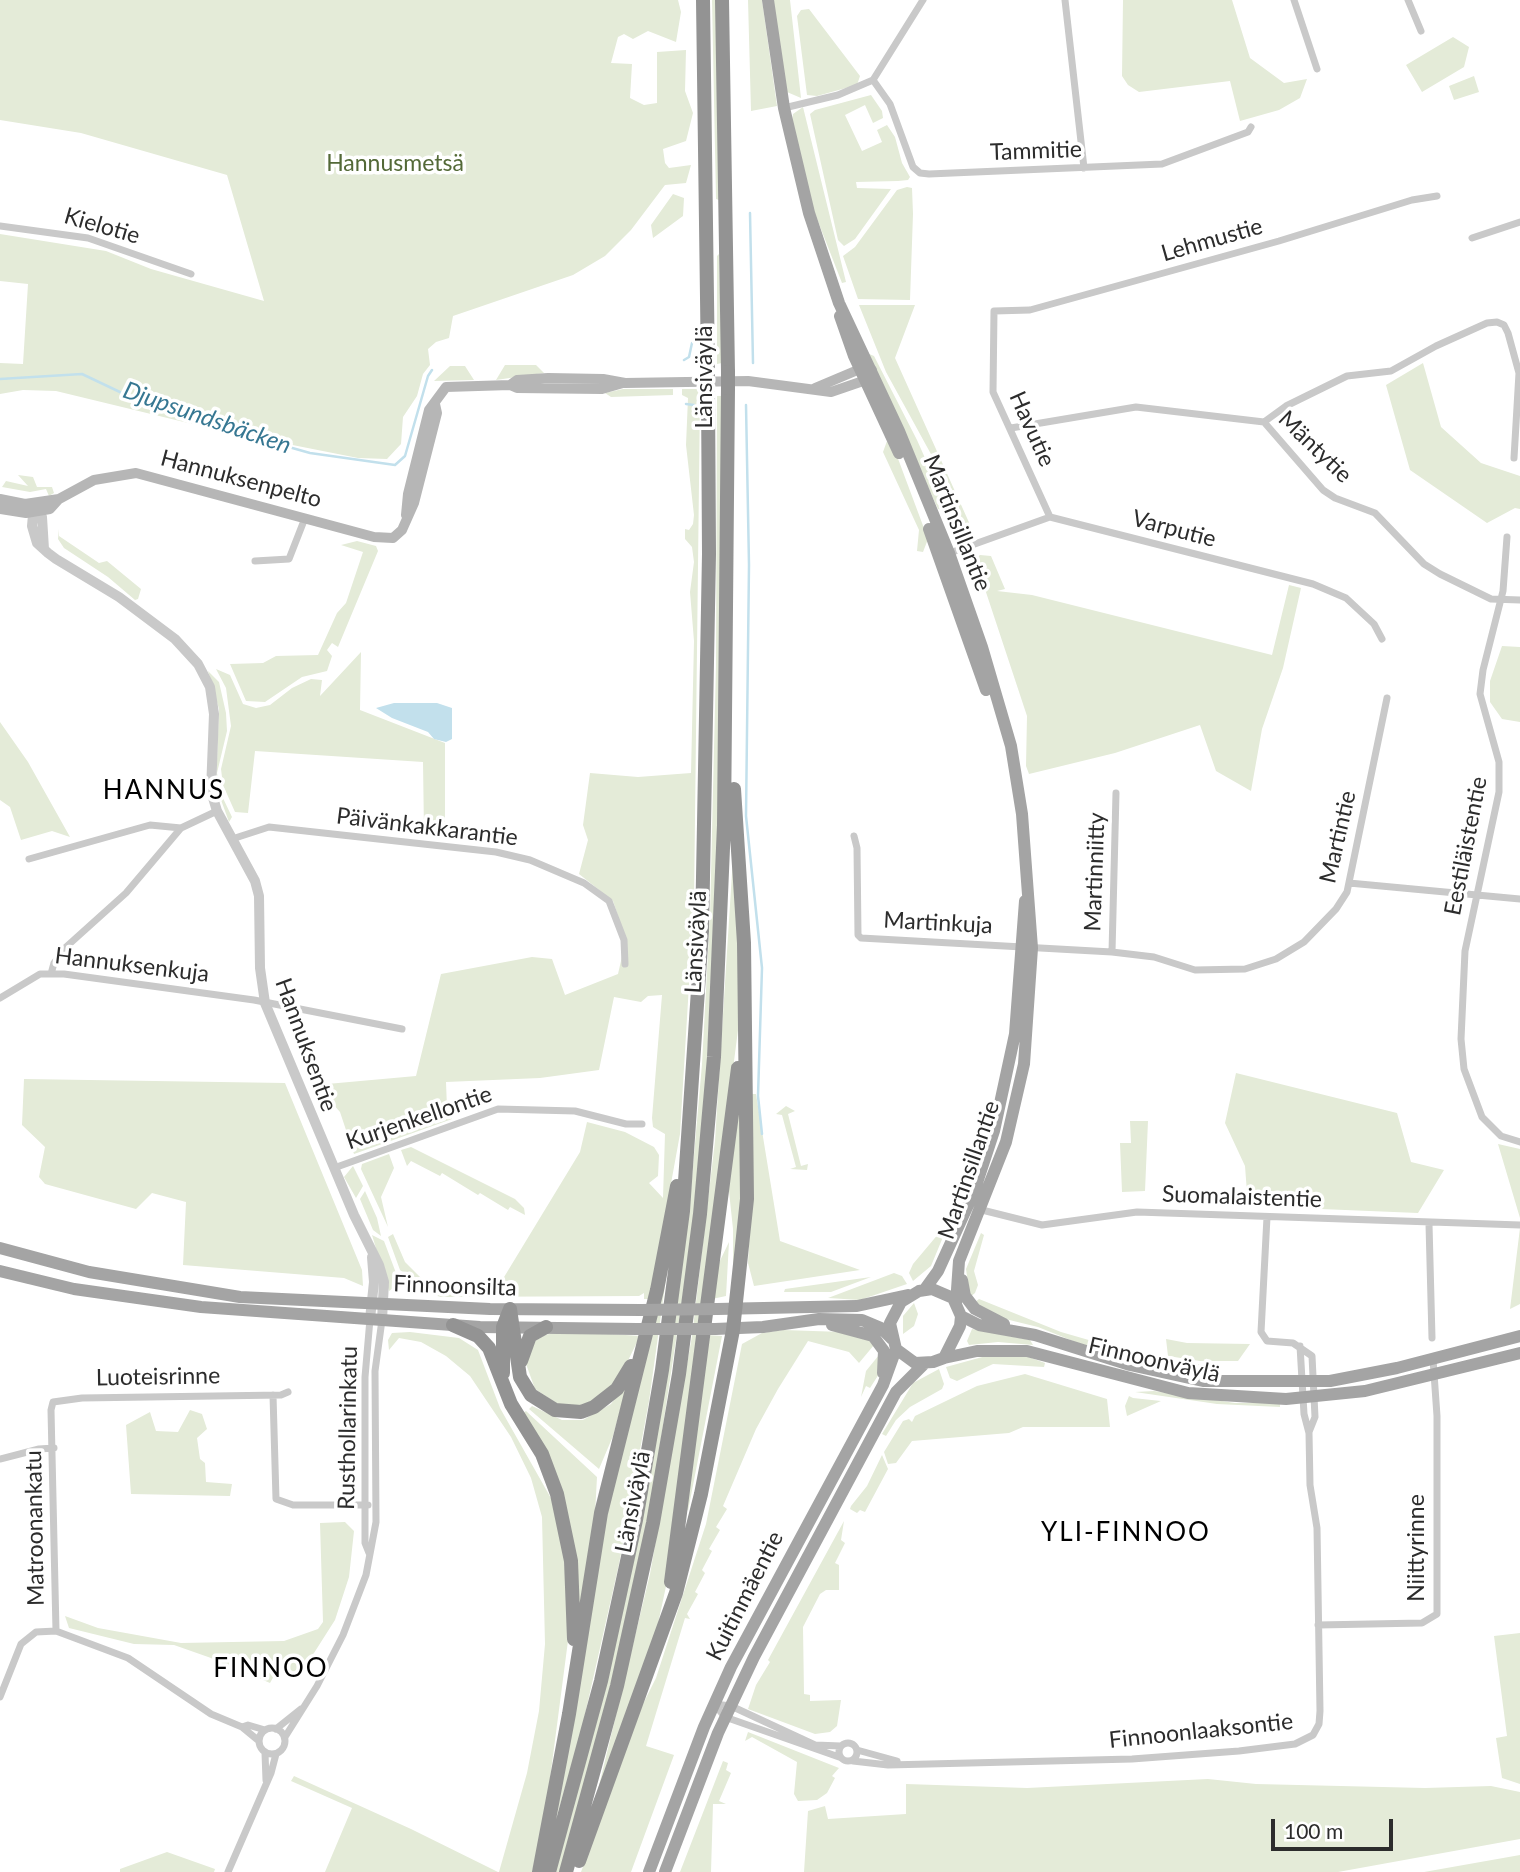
<!DOCTYPE html>
<meta charset="utf-8">
<style>
body{margin:0}
#map{position:relative;width:1520px;height:1872px;overflow:hidden;background:#fff;font-family:Lato,sans-serif}
canvas{display:block}
.scale{position:absolute;left:1271px;top:1819px;width:122px;height:32px;box-sizing:border-box;border:4px solid #2c2c2c;border-top:0;padding-left:9px;font-size:21px;line-height:24px;white-space:nowrap;color:#2c2c2c;-webkit-text-stroke:5px #fff;paint-order:stroke}
</style>
<div id="map">
<canvas width="1520" height="1872"></canvas>
<div class="scale">100 m</div>
</div>
<script>
const ctx = document.querySelector('canvas').getContext('2d');
ctx.lineJoin = 'round';
function fillPath(path, color) { ctx.fillStyle = color; ctx.fill(path, 'evenodd'); }
const shape = rows => new Path2D(rows.map(r => 'M' + r).join(''));
function strokePath(path, color, width, dash) { ctx.strokeStyle = color; ctx.lineWidth = width; ctx.lineCap = dash ? 'butt' : 'round'; ctx.setLineDash(dash || []); ctx.stroke(path); }
function write(font, color, halo, rows, align = 'center') {
  ctx.font = font + ' Lato,sans-serif'; ctx.lineWidth = 7; ctx.setLineDash([]); ctx.textBaseline = 'middle'; ctx.strokeStyle = halo; ctx.fillStyle = color; for (const [text, x, y, turn = 0] of rows) {
    ctx.save(); ctx.translate(x, y); ctx.rotate((+turn || 0) * Math.PI / 180); ctx.textAlign = isNaN(turn) ? turn : align; if (halo) ctx.strokeText(text, 0, 0); ctx.fillText(text, 0, 0); ctx.restore();
  }
}
fillPath(shape([
 [0,0,678,0,681,12,676,42,648,31,633,39,624,34,618,37,611,63,632,64,630,98,644,105,657,103,657,52,686,50,685,91,693,113,686,141,663,149,665,163,669,168,691,165,686,183,665,185,631,230,605,256,573,275,453,316,449,338,436,342,428,349,430,365,423,374,417,396,403,417,401,444,387,459,358,458,217,430,56,391,23,390,0,394,0,363,23,364,28,284,0,281,0,234,106,251,151,269,264,301,227,175,81,133,0,120],
 [712,0,717,0,719,200,716,199],
 [748,0,762,0,777,106,751,111],
 [773,0,790,0,801,98,787,92],
 [1123,0,1232,0,1250,58,1284,83,1307,79,1300,98,1279,110,1240,121,1230,81,1139,92,1128,85,1122,76],
 [809,9,860,76,857,85,817,96,807,95,797,16,801,10],
 [1453,37,1469,47,1464,67,1422,92,1406,65],
 [1474,76,1479,92,1454,100,1449,86],
 [871,95,882,111,883,118,873,123,865,105,845,115,862,151,882,142,877,130,887,125,895,137,902,163,910,177,908,180,898,181,856,182,857,188,891,189,855,239,844,246,838,240,810,114,815,110],
 [803,107,846,282,842,283,812,206,792,121,793,114],
 [907,187,912,188,913,214,910,300,858,299,843,256,855,247,897,190],
 [673,194,684,198,683,216,653,238,651,225],
 [719,254,722,363,717,364,717,256],
 [859,305,915,305,895,358,976,538,970,540,965,536,932,456,886,372],
 [867,353,874,356,917,440,949,512,948,516,944,510,938,509],
 [1423,363,1441,427,1481,463,1520,476,1520,509,1515,508,1487,523,1410,470,1386,385],
 [505,365,536,365,544,373,496,380],
 [450,366,465,366,474,380,434,381],
 [623,389,673,389,673,395,611,397,605,393],
 [682,389,700,389,700,398,694,901,680,1134,650,1299,644,1299,644,1293,639,1296,441,1297,430,1294,400,1270,388,1237,393,1234,405,1262,433,1290,498,1287,580,1152,587,1122,625,1132,654,1147,659,1155,658,1176,649,1183,663,1198,665,1134,653,1127,652,1118,662,995,648,996,641,1002,614,997,599,1070,540,1078,446,1082,447,1108,452,1119,354,1154,340,1112,316,1085,416,1076,441,974,532,957,552,959,565,995,618,974,626,939,613,901,579,874,588,840,583,825,590,773,638,777,691,773,694,641,690,592,694,562,692,547,685,539,685,529,689,530,693,524,694,515,686,445,688,398,682,395],
 [717,396,722,396,719,798,706,1085,692,1235,651,1504,610,1690,560,1872,555,1872,605,1691,689,1212,702,1064,710,916,716,665],
 [887,441,897,456,928,539,923,552,917,551,919,530,883,452],
 [18,475,33,477,37,487,52,487,54,493,49,496,46,489,30,492,2,487,6,481,28,486],
 [59,529,59,536,99,563,107,561,141,589,138,599,135,600,108,577,64,548,58,539],
 [357,541,376,546,378,551,338,647,332,643,327,650,332,656,327,671,302,677,265,702,246,701,230,664,263,663,276,656,318,655,337,613,346,603,363,552,341,545],
 [980,555,991,556,1005,589,997,591,1032,595,1272,655,1289,585,1301,588,1283,668,1262,729,1251,791,1216,771,1200,725,1115,753,1029,774,1026,766,1027,716,975,559],
 [1502,646,1520,647,1520,722,1502,719,1490,702,1490,681],
 [361,652,360,710,445,743,445,833,424,832,423,762,255,751,248,813,235,812,223,785,221,769,231,726,226,688,216,669,230,675,243,704,256,708,270,705,292,688,311,679,322,680,320,696],
 [208,671,219,682,226,713,227,731,217,773,221,794,232,817,229,822,216,786,219,709],
 [0,722,28,762,70,837,52,831,21,840,10,807,0,800],
 [733,857,740,989,738,1030,668,1577,656,1633,596,1798,650,1574,692,1336,715,1141],
 [1236,1073,1397,1113,1411,1162,1444,1170,1418,1213,1248,1206,1245,1166,1225,1123],
 [24,1079,285,1083,362,1270,363,1286,344,1278,183,1265,186,1202,152,1193,136,1209,45,1184,39,1177,45,1147,22,1125],
 [751,1094,756,1094,780,1241,860,1270,754,1286,748,1263,752,1189],
 [739,1098,742,1190,733,1281,733,1229,728,1182],
 [786,1106,795,1111,788,1114,801,1166,808,1164,807,1170,790,1169,796,1167,782,1115,776,1114],
 [1130,1121,1148,1121,1145,1191,1122,1192,1120,1143,1131,1143],
 [1498,1144,1520,1149,1520,1218],
 [411,1147,515,1199,524,1208,525,1215,510,1207,508,1210,480,1193,478,1195,442,1173,440,1176,411,1161,407,1166,401,1150],
 [389,1154,394,1168,381,1197,388,1227,361,1169,362,1164],
 [353,1166,363,1186,356,1198,344,1177],
 [365,1191,377,1218,381,1236,373,1230,360,1199],
 [950,1220,931,1266,913,1281,909,1273,913,1264],
 [1520,1228,1520,1304,1510,1309],
 [981,1233,984,1235,974,1271,978,1285,975,1293,970,1297,966,1269],
 [372,1235,384,1241,396,1273,395,1287,389,1291],
 [729,1242,726,1296,712,1299,717,1267],
 [669,1257,649,1401,619,1564,581,1732,554,1826,603,1524],
 [894,1273,902,1276,907,1284,860,1300,828,1298],
 [871,1277,831,1292,784,1292,785,1289],
 [979,1299,1061,1332,1158,1360,1157,1364,1160,1365,1162,1361,1216,1366,1216,1371,1184,1371,1157,1365,1078,1343,1038,1327,993,1316,974,1303],
 [914,1303,918,1314,914,1326,903,1334,903,1316],
 [972,1329,1030,1340,1033,1345,998,1342,969,1345,967,1341],
 [783,1330,843,1332,868,1339,874,1345,859,1363,849,1352,808,1341,778,1389,756,1429,723,1506,727,1509,716,1527,720,1530,709,1549,712,1551,702,1570,705,1573,695,1592,698,1594,687,1614,690,1619,685,1618,646,1746,674,1755,631,1872,581,1872,642,1706,656,1678,706,1524,742,1344,762,1333],
 [410,1332,459,1338,478,1350,500,1408,552,1500,564,1554,569,1633,545,1817,532,1872,499,1872,527,1773,539,1711,545,1644,542,1517,531,1478,511,1437,470,1376,446,1356,421,1342,399,1338,389,1350,388,1340,392,1333],
 [557,1332,596,1333,640,1336,620,1377,601,1396,583,1405,561,1406,535,1389,525,1361,530,1344,545,1335],
 [707,1335,722,1336,688,1511,687,1509],
 [1166,1339,1187,1343,1250,1344,1238,1361,1200,1361,1168,1356],
 [879,1355,879,1374,870,1388,866,1386,861,1397,866,1371],
 [986,1356,1026,1356,1045,1363,1044,1367,993,1364,957,1381,950,1378,946,1367],
 [939,1369,944,1384,942,1389,910,1407,896,1420,886,1436,882,1434,913,1383],
 [1025,1374,1107,1399,1110,1427,1023,1427,1009,1433,912,1441,896,1463,888,1464,884,1452,903,1421,909,1419,912,1422,915,1416,977,1386],
 [628,1381,613,1436,599,1469,529,1409,532,1406,562,1420,583,1420,611,1404],
 [1154,1391,1235,1403,1280,1403,1280,1407,1217,1404,1135,1392],
 [1129,1396,1133,1398,1161,1401,1127,1416,1125,1406],
 [190,1410,202,1414,207,1429,197,1438,200,1459,205,1463,206,1482,232,1484,230,1496,131,1494,126,1425,150,1412,156,1431,178,1432],
 [526,1411,597,1477,595,1514,579,1613,564,1497,550,1457,523,1413],
 [882,1455,888,1469,865,1512,860,1510,857,1513,850,1509,851,1506,867,1486],
 [844,1521,841,1540,845,1543,835,1563,839,1565,839,1590,826,1590,820,1594,803,1627,804,1694,810,1695,810,1701,841,1700,837,1726,830,1732,815,1734,748,1709,756,1685,770,1662,768,1660],
 [345,1522,354,1531,349,1577,335,1620,300,1675,280,1665,270,1683,242,1671,238,1679,211,1658,174,1645,134,1644,69,1628,65,1616,98,1628,181,1643,284,1641,318,1629,323,1622,320,1523],
 [1520,1633,1520,1784,1502,1778,1496,1738,1507,1736,1494,1636],
 [748,1732,839,1768,832,1776,835,1778,827,1793,817,1800,798,1801,794,1794,797,1762,752,1737,745,1741],
 [723,1761,728,1763,726,1770,731,1773,719,1801,726,1804,713,1804,711,1872,680,1872],
 [294,1776,411,1829,498,1872,325,1872,352,1808,291,1781],
 [1208,1779,1256,1784,1425,1788,1491,1786,1520,1792,1520,1839,1338,1872,804,1872,808,1811,825,1806,828,1819,906,1814,906,1784,1027,1788],
 [167,1852,215,1869,214,1872,120,1872,120,1869],
 [1520,1855,1520,1872,1424,1872]
]), '#e4ebd8');
fillPath(shape([
 [394,703,437,703,452,708,452,739,446,742,434,739,428,732,392,718,376,708]
]), '#c2e0ec');
strokePath(shape([
 [750,213,753,363],
 [684,360,689,357,692,343],
 [0,379,82,374,122,393,218,427,310,453,395,465,405,456,428,376,432,370],
 [686,404,694,405],
 [746,405,749,565,746,816,762,968,758,1096,762,1134]
]), '#c2e0ec', 2.5);
strokePath(shape([
 [1065,0,1084,168],
 [1294,0,1317,69],
 [1408,0,1421,31],
 [873,80,890,104,913,167,920,173,929,174,1162,164,1248,132,1251,127],
 [784,108,838,95,873,80,923,0],
 [0,226,88,238,191,274],
 [1472,238,1520,222],
 [1264,422,1286,406,1347,376,1391,371,1436,346,1487,323,1497,322,1504,325,1508,333,1519,373,1514,458],
 [1011,428,1136,407,1264,422,1323,490,1335,498,1375,513,1424,564,1440,574,1491,599,1520,600],
 [1050,517,993,392,994,311,1030,310,1279,241,1412,200,1437,196],
 [1507,537,1503,591,1483,670,1480,694,1499,762,1499,792,1465,951,1461,1039,1464,1069,1482,1117,1501,1136,1520,1142],
 [947,554,1050,517,1313,584,1346,598,1374,624,1382,639],
 [255,561,289,559,305,518],
 [854,836,857,848,858,935,861,938,1112,952,1154,957,1195,970,1245,969,1276,959,1304,942,1336,909,1347,892,1387,698],
 [232,839,269,827,496,852,530,860,584,883,609,901,624,940,625,964],
 [29,859,150,825,181,828],
 [1349,883,1520,899],
 [1112,952,1116,793],
 [51,974,54,963,66,947,126,893,181,828,217,811],
 [0,998,40,974,64,974,254,1000,402,1029],
 [334,1168,498,1109,575,1111,626,1124,642,1124],
 [978,1209,1042,1225,1137,1212,1520,1225],
 [1267,1217,1261,1332,1267,1341,1293,1343,1312,1356,1315,1417,1309,1432],
 [1429,1224,1432,1338],
 [273,1395,276,1499,293,1505,368,1505],
 [0,1459,39,1449,54,1448],
 [369,1553,365,1543,365,1377,370,1319],
 [1318,1625,1422,1623,1437,1614,1437,1416,1433,1359],
 [56,1631,51,1410,53,1402,82,1398,281,1395,288,1392],
 [0,1697,21,1644,36,1632,56,1631,128,1658,211,1714,242,1727,248,1725,265,1730],
 [714,1704,725,1717,839,1757],
 [714,1704,731,1706,815,1745,841,1746],
 [242,1727,259,1741],
 '259 1741a13 13 0 1 1 26 0a13 13 0 1 1-26 0Z',
 [276,1729,301,1709],
 [285,1737,317,1686,343,1635,366,1575,376,1522,375,1371,382,1320],
 '839 1752a9 9 0 1 1 18 0a9 9 0 1 1-18 0Z',
 [857,1750,897,1761],
 [265,1753,266,1780],
 [853,1761,888,1765,1132,1759,1239,1751,1295,1744,1313,1735,1319,1724,1320,1711,1317,1528,1310,1485,1309,1433,1304,1414,1300,1346],
 [228,1872,271,1773,276,1754]
]), '#c9c9c9', 7);
strokePath(shape([
 [44,549,42,517,34,504,32,526,37,543,48,553,56,559,119,597,175,639,198,664,210,687,214,714,211,791,217,811,255,881,259,896,260,968,265,1003,354,1215,379,1265,384,1282,382,1320],
 [370,1319,374,1282,372,1257]
]), '#c9c9c9', 10);
strokePath(shape([
 [510,385,517,380,548,378,603,379,625,383,748,381,831,392,866,380,872,370,860,369,815,388],
 [0,499,25,504,59,499],
 [0,509,26,513,50,509,59,499,94,480,136,473,374,537,393,538,402,530,414,503,437,413,435,404],
 [406,515,408,494,429,410,446,387,510,385,517,388,602,389,623,383]
]), '#b6b6b6', 10);
strokePath(shape([
 [768,0,784,108,809,213,839,303,899,431,949,553,982,647,1011,746,1022,814,1032,948,1024,1064,1006,1142,959,1261,956,1304],
 [840,316,854,356,899,453],
 [929,529,986,690],
 [0,1248,89,1272,240,1297,490,1309,641,1310],
 [0,1271,74,1289,201,1307,480,1327,637,1329],
 [962,1280,965,1296,975,1309,1004,1324],
 [925,1289,938,1271,974,1192,994,1131,1015,1034,1025,901],
 [932,1289,953,1298,961,1316,960,1326,944,1358,933,1362,915,1363,896,1349,890,1323,901,1302,919,1291,932,1289],
 [717,1309,857,1306,908,1295],
 [961,1316,979,1325,1035,1335,1130,1365,1203,1381,1330,1381,1397,1368,1520,1336],
 [832,1325,873,1336,884,1351,883,1373],
 [715,1329,763,1327,819,1319,862,1320,881,1328,892,1339],
 [944,1358,977,1351,1027,1351,1188,1393,1286,1399,1365,1391,1520,1353],
 [649,1872,704,1727,731,1667,883,1385,896,1349],
 [665,1872,718,1733,754,1657,896,1392,924,1364]
]), '#a4a4a4', 12);
strokePath(shape([
 [703,0,708,372],
 [722,0,728,372],
 [510,1309,520,1377,531,1395,555,1410,581,1412,594,1407,617,1389,631,1366],
 [453,1325,478,1336,489,1348,511,1404,542,1454,557,1494,571,1561,574,1639],
 [521,1361,530,1336,546,1327],
 [503,1373,503,1327,510,1309],
 [671,1582,738,1068],
 [579,1861,676,1593,701,1494,733,1330,747,1199,744,943,734,789],
 [539,1872,569,1714,601,1513,657,1290,677,1186],
 [549,1872,601,1681,636,1520,662,1370,683,1211,702,931,709,554,708,389],
 [566,1872,617,1686,653,1523,679,1374,700,1214,714,1057,724,825,728,388]
]), '#939393', 14);
strokePath(shape([
 [641,1310,717,1309],
 [637,1329,715,1329]
]), '#a4a4a4', 12);
strokePath(shape([
 [708,372,708,389],
 [728,388,728,372]
]), '#939393', 14);
write('23px', '#2c2c2c', '#fff', [
 ["Tammitie",1036,151,-2],
 ["Kielotie",102,226,16],
 ["Lehmustie",1212,240,-16],
 ["Länsiväylä",705,377,-90],
 ["Havutie",1032,429,66],
 ["Mäntytie",1315,447,44],
 ["Hannuksenpelto",241,479,15],
 ["Martinsillantie",957,523,68],
 ["Varputie",1174,529,15],
 ["Päivänkakkarantie",427,827,7],
 ["Martintie",1338,837,-77],
 ["Eestiläistentie",1466,846,-79],
 ["Martinniitty",1095,872,-88],
 ["Martinkuja",938,923,3],
 ["Länsiväylä",696,942,-87],
 ["Hannuksenkuja",132,965,7],
 ["Hannuksentie",306,1045,70],
 ["Kurjenkellontie",419,1118,-19],
 ["Martinsillantie",969,1170,-71],
 ["Suomalaistentie",1242,1197,2],
 ["Finnoonsilta",455,1286,2],
 ["Finnoonväylä",1154,1360,13],
 ["Luoteisrinne",158,1377,-1],
 ["Rusthollarinkatu",348,1428,-89],
 ["Länsiväylä",633,1502,-79],
 ["Matroonankatu",35,1528,-91],
 ["Niittyrinne",1417,1548,-90],
 ["Kuitinmäentie",745,1596,-63],
 ["Finnoonlaaksontie",1201,1731,-6]
]);
write('23px', '#536937', '#fff', [
 ["Hannusmetsä",395,164]
]);
write('italic 24px', '#367792', '#fff', [
 ["Djupsundsbäcken",207,418,19]
]);
ctx.letterSpacing = '2px';
write('26px', '#000', '#fff', [
 ["HANNUS",164,791],
 ["YLI-FINNOO",1126,1533],
 ["FINNOO",271,1669]
]);
ctx.letterSpacing = '0px';
</script>
